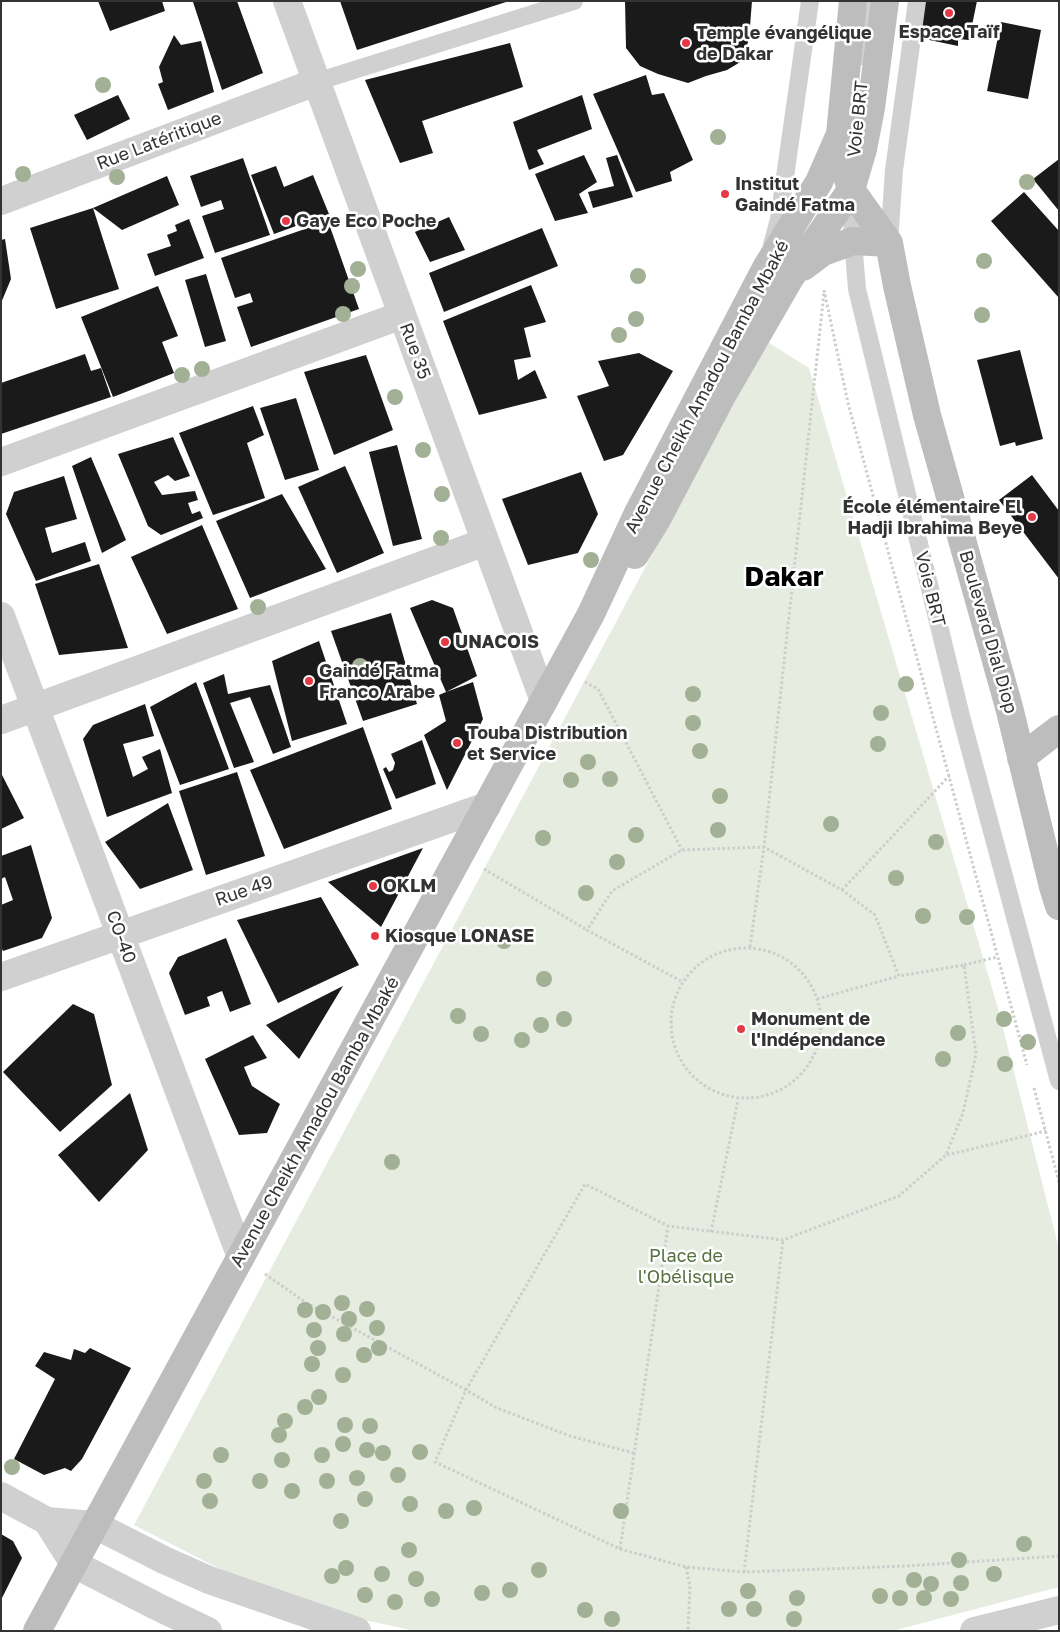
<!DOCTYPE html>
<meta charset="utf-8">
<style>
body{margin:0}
#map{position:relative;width:1060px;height:1632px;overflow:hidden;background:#fff;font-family:"Golos Text",sans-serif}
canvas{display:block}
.frame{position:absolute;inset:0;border:2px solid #333;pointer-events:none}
</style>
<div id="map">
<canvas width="1060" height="1632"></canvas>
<div class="frame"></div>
</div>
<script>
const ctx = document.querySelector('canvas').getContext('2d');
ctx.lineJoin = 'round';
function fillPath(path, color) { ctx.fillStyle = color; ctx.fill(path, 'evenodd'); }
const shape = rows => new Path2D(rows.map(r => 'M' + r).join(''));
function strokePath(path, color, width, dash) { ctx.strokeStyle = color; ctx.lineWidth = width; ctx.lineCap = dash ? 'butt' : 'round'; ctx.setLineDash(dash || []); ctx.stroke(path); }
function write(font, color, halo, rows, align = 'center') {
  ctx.font = font + ' "Golos Text",sans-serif'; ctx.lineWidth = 5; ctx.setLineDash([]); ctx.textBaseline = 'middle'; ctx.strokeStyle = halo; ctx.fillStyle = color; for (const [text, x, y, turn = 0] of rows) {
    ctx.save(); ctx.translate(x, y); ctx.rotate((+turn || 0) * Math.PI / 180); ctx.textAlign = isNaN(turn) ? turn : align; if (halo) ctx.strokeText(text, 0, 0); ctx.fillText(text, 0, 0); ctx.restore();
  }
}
fillPath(shape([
 [766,341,809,368,997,1005,1059,1249,1059,1587,892,1631,416,1631,364,1620,236,1577,134,1525]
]), '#e6ecdf');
fillPath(shape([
 [98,1,162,1,165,11,110,31],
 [196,1,237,1,263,73,222,90,193,2],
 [340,1,506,1,506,2,357,50],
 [625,1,752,1,749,39,742,61,727,70,706,76,688,83,658,74,640,66,626,48],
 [921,1,977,1,969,40,958,39,958,46,915,37],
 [1001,22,1041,30,1028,99,987,91],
 [174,35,181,45,201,41,214,92,168,110,158,84,163,82,159,67],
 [510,43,523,87,422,121,433,153,400,163,365,80],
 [646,75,652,95,664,93,693,160,670,172,672,181,636,192,593,94],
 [118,95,130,119,87,140,74,115],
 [582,95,592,129,537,150,544,164,529,170,513,122],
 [584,155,597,182,579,194,588,213,555,221,535,174],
 [617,155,633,197,593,208,588,192,614,186,606,158],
 [243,158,270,235,215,253,202,216,224,209,221,200,201,207,190,176],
 [1059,159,1059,211,1033,179],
 [276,166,284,187,313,175,329,214,274,234,251,175],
 [167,176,179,205,122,230,93,208],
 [1024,192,1059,231,1059,298,991,221],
 [93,208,119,289,56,309,30,228],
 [449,217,465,250,430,262,415,232],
 [189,219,204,258,155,276,147,254,171,246,167,235,177,231,175,225],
 [328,221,359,309,251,347,237,307,253,302,250,293,235,298,221,258],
 [542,228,558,266,444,312,429,273],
 [5,239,11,279,1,303,1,240],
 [206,274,226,341,205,347,185,280],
 [531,285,546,322,524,328,531,357,514,360,518,380,535,370,547,398,479,415,443,321],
 [158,286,178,336,162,342,174,373,113,397,81,317],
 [1020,350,1043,439,1016,446,1015,442,1000,446,977,360],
 [639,353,673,371,623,455,604,461,577,396,609,386,598,361],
 [85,354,91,371,101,368,111,397,1,434,1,383],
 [366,355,393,430,334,455,304,372],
 [296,398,319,470,285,480,260,408],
 [253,406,264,435,247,443,265,498,213,515,179,433],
 [173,437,190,476,175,481,168,475,154,482,162,495,195,491,198,500,188,503,192,514,200,511,203,518,161,535,148,526,118,454],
 [397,445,422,539,393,546,369,452],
 [91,457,126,540,102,553,72,466],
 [345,466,384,553,337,573,298,487],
 [581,472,598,514,578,553,528,565,502,499],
 [1032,475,1059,511,1059,579,999,500],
 [64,476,77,519,45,528,52,553,85,542,91,561,36,581,6,514,14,492],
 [282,494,326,569,250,598,216,521],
 [202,525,238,609,167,634,131,557],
 [99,564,128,648,59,655,35,584],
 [432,600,453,608,477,676,446,692,473,682,483,719,447,790,424,735,446,721,439,695,446,692,410,608],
 [391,613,417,704,363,721,331,631],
 [319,641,347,724,292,741,272,661],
 [224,674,228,694,270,685,291,747,273,754,250,697,230,703,254,762,234,768,203,683],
 [196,682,229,769,180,785,150,707],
 [145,704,154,736,123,744,133,777,148,769,142,757,160,749,172,793,107,817,83,739,93,725],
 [363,727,392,809,284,849,250,770],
 [422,740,436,784,396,799,383,769,386,767,389,772,393,770,395,763,391,754],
 [237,772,265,856,206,875,179,791],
 [1,773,24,818,1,829],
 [168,803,193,870,140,889,105,842],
 [31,845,52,918,42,938,3,951,1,947,1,905,13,900,5,877,1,879,1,856],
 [423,848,381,927,328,882],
 [321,897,359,965,278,1003,237,920],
 [226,938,251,1004,230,1012,222,991,207,997,210,1006,185,1015,169,973,178,957],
 [343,986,299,1059,266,1025],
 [73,1004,94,1014,112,1085,60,1132,3,1072],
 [253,1035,267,1058,244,1067,252,1086,280,1104,267,1133,239,1135,205,1059],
 [130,1093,148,1150,99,1202,58,1155],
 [90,1348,131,1368,82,1459,71,1471,65,1468,44,1475,14,1459,55,1379,35,1366,44,1352,71,1360,74,1349,85,1353],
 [1,1534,13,1541,22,1558,1,1600]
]), '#1a1a1a');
strokePath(shape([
 [824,290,848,403,1027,1065],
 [585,682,598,689,682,850],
 [484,869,587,930],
 [842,890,949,776],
 [750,947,764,847,824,293],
 '671 1023a75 75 0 1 1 150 0a75 75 0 1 1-150 0Z',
 [964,965,997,957],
 [817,999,899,976],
 [1034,1088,1059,1182],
 [947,1155,1046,1131],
 [711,1232,738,1100],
 [265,1274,305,1302,466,1390,435,1462,620,1549,686,1567,744,1572,906,1566,1059,1556],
 [634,1453,570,1436,497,1408,466,1390,585,1184,668,1226,783,1240,899,1196,946,1155,963,1113,976,1054,964,965,899,976,875,915,842,890,764,847,682,850,612,891,587,930,681,981],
 [620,1549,668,1226],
 [686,1567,690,1586,688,1631],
 [744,1572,783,1240]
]), '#cdcdcd', 3, [2.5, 2.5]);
strokePath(shape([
 [865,57,870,1],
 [316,82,574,1],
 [851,192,853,241,857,289,961,716,1059,1081],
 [889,243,894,170,917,1],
 [772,245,779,219,810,1]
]), '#d0d0d0', 18);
strokePath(shape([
 [287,1,544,701],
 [1,201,316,82],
 [1,462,402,315],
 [1,616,241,1257],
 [1,720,485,542],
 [1,977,487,806],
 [1,1496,47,1521,95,1525,164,1560,209,1580,357,1631],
 [47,1521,74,1564,156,1606,208,1631],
 [974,1631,1059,1610]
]), '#d0d0d0', 28);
strokePath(shape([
 [853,1,840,134,842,158,851,190,889,243,897,286,927,415,1009,707,1053,887,1059,906],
 [803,267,823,252,853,241,889,243],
 [635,555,656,521,723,394,790,278,851,190,863,149,871,108,885,1],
 [1021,758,1059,729],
 [37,1631,591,614,638,513,767,266,819,182,840,134]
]), '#bdbdbd', 28);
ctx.fillStyle = '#a2b095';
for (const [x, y] of [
 [103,85],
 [718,137],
 [23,174],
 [117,177],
 [1027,182],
 [984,261],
 [358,269],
 [638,276],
 [352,286],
 [343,314],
 [982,315],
 [636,319],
 [619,335],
 [202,369],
 [182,375],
 [395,397],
 [423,450],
 [442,494],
 [441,538],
 [591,560],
 [258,607],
 [360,666],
 [906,684],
 [693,694],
 [881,713],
 [693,723],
 [878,744],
 [700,751],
 [588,762],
 [610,779],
 [571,780],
 [720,796],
 [831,824],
 [718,830],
 [636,835],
 [543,838],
 [936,842],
 [617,862],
 [896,878],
 [586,893],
 [923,916],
 [967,917],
 [504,941],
 [544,979],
 [458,1016],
 [564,1019],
 [1004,1019],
 [541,1025],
 [958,1033],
 [481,1034],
 [522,1040],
 [1028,1042],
 [943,1059],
 [1005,1064],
 [392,1162],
 [342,1303],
 [367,1309],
 [305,1310],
 [323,1312],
 [349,1319],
 [377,1328],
 [314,1330],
 [344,1334],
 [318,1348],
 [379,1348],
 [364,1355],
 [312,1364],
 [343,1375],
 [319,1397],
 [305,1407],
 [285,1421],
 [345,1425],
 [370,1426],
 [279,1435],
 [343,1444],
 [367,1450],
 [420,1452],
 [383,1453],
 [221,1455],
 [322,1455],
 [282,1460],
 [12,1467],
 [398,1475],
 [357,1478],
 [204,1481],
 [260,1481],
 [327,1481],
 [292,1491],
 [365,1499],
 [210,1501],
 [410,1504],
 [474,1508],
 [446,1511],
 [621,1511],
 [341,1521],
 [1024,1544],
 [409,1550],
 [959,1560],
 [346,1568],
 [539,1570],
 [382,1574],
 [994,1574],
 [332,1576],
 [416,1579],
 [914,1580],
 [961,1583],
 [931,1584],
 [510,1590],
 [748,1591],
 [482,1593],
 [365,1595],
 [880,1596],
 [797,1598],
 [900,1598],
 [924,1598],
 [432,1599],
 [951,1599],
 [395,1602],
 [729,1609],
 [754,1609],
 [585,1610],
 [612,1619],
 [794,1619]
]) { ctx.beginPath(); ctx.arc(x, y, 8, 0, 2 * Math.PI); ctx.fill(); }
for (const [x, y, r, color] of [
 [949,13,5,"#e63946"],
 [686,43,5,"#e63946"],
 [725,194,5,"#e63946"],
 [286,221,5,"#e63946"],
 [1032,517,5,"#e63946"],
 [445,642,5,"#e63946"],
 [309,681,5,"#e63946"],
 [457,743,5,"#e63946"],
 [373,886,5,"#e63946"],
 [375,936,5,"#e63946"],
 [741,1029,5,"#e63946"]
]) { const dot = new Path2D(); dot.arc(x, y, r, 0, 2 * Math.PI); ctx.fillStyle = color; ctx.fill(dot); strokePath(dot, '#fff', 2); }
write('bold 18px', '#333', '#fff', [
 ["Espace Taïf",949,32,"center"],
 ["Temple évangélique",696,33],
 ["de Dakar",696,54],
 ["Institut",735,184],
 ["Gaindé Fatma",735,205],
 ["Gaye Eco Poche",296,221],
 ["École élémentaire El",1022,507,"right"],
 ["Hadji Ibrahima Beye",1022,528,"right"],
 ["UNACOIS",455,642],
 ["Gaindé Fatma",319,671],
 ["Franco Arabe",319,692],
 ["Touba Distribution",467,733],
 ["et Service",467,754],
 ["OKLM",383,886],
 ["Kiosque LONASE",385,936],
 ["Monument de",751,1019],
 ["l'Indépendance",751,1040]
], 'left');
write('18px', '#333', '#fff', [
 ["Voie BRT",858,119,-84],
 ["Rue Latéritique",159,141,-21],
 ["Rue 35",415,351,70],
 ["Avenue Cheikh Amadou Bamba Mbaké",707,387,-62],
 ["Voie BRT",930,589,76],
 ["Boulevard Dial Diop",988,632,74],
 ["Rue 49",244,891,-19],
 ["CO-40",121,937,70],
 ["Avenue Cheikh Amadou Bamba Mbaké",315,1122,-61]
]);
write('18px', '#56703f', '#fff', [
 ["Place de",686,1256],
 ["l'Obélisque",686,1277]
]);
write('bold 28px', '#000', '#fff', [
 ["Dakar",784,577]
]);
</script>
